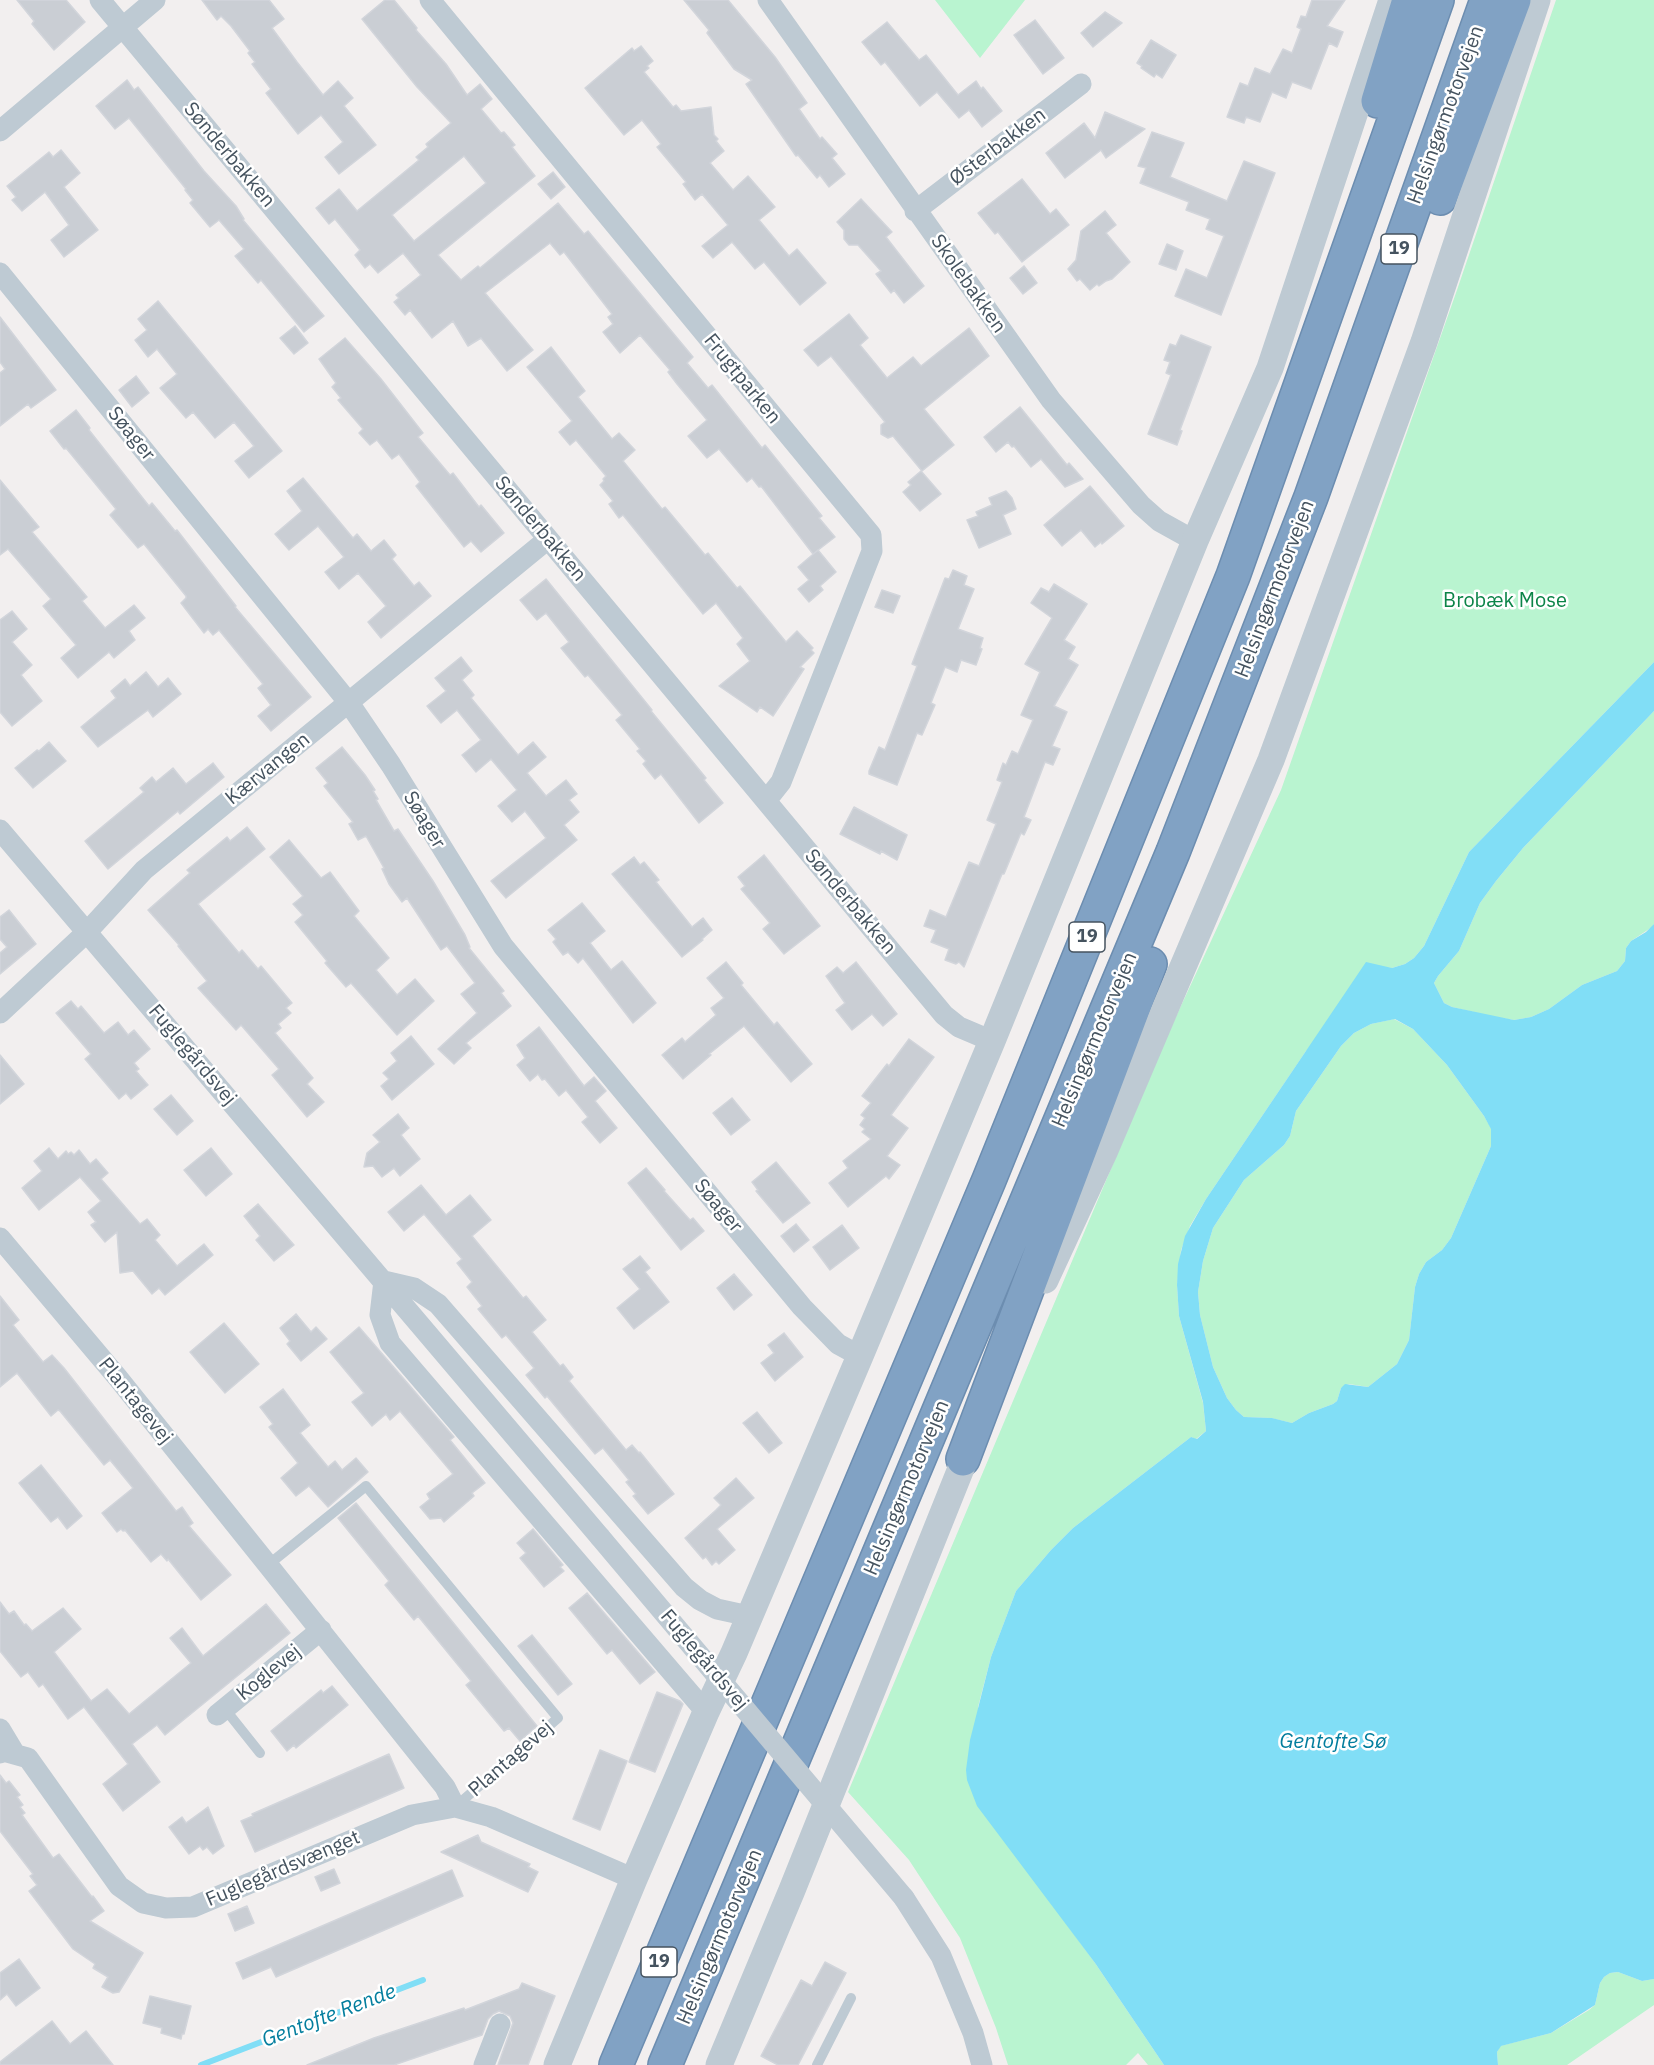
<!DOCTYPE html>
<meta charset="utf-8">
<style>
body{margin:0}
canvas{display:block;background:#f2efef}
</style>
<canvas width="1654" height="2065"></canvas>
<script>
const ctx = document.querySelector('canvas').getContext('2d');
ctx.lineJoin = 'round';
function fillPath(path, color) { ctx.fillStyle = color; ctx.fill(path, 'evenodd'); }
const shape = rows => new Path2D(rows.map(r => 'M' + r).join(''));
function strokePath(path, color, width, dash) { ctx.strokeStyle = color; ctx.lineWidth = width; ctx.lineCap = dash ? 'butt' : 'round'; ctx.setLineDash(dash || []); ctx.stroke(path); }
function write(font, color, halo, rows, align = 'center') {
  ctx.font = font + ' "IBM Plex Sans",sans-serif'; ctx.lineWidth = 5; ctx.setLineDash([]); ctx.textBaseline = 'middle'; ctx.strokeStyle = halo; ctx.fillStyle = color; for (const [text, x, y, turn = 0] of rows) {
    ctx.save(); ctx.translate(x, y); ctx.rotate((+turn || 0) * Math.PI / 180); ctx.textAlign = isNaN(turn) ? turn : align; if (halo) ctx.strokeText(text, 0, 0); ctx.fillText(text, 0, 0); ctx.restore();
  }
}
fillPath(shape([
 [935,0,1025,0,980,58],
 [1556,0,1654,0,1654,662,1469,852,1424,946,1414,958,1405,964,1392,968,1380,967,1306,1051,1206,1199,1190,1226,1181,1250,1177,1285,1179,1316,1203,1403,1206,1431,1196,1439,1191,1437,1073,1528,1051,1550,1016,1591,991,1657,978,1707,1049,1900,1095,1963,1164,2065,1148,2065,1138,2053,1126,2065,1008,2065,996,2028,960,1938,909,1860,848,1792,1167,1036,1281,790,1457,290],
 [1654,711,1654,924,1652,927,1631,941,1626,948,1625,961,1617,971,1582,985,1549,1009,1531,1017,1514,1020,1495,1017,1452,1007,1444,1003,1434,983,1438,976,1459,951,1480,903,1496,881,1523,848],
 [1394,1019,1413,1029,1447,1065,1484,1116,1491,1128,1491,1146,1451,1238,1442,1250,1426,1262,1419,1274,1415,1287,1409,1340,1397,1364,1368,1387,1349,1384,1341,1388,1337,1401,1333,1404,1309,1413,1292,1423,1271,1418,1244,1417,1236,1410,1227,1398,1213,1367,1200,1315,1198,1292,1203,1261,1213,1228,1244,1180,1284,1145,1290,1136,1296,1111,1341,1046,1354,1033,1371,1024],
 [1618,1972,1642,1981,1654,1979,1654,2005,1567,2065,1498,2065,1497,2052,1500,2046,1551,2033,1589,2010,1595,2005,1600,1983,1604,1977,1610,1973]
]), '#b9f4d0');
fillPath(shape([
 [1654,662,1654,711,1523,848,1496,881,1480,903,1459,951,1438,976,1434,983,1444,1003,1452,1007,1514,1020,1531,1017,1549,1009,1582,985,1617,971,1625,961,1626,948,1631,941,1646,932,1654,924,1654,1979,1642,1981,1618,1972,1610,1973,1604,1977,1600,1983,1595,2005,1551,2033,1501,2046,1497,2052,1498,2065,1164,2065,1095,1963,977,1806,967,1780,966,1770,970,1740,991,1657,1016,1591,1051,1550,1073,1528,1191,1437,1197,1439,1206,1431,1203,1402,1179,1316,1177,1285,1178,1264,1185,1236,1206,1199,1366,962,1392,968,1405,964,1414,958,1424,946,1469,852],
 [1395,1019,1413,1029,1447,1065,1484,1116,1491,1129,1491,1146,1451,1238,1442,1250,1426,1262,1419,1274,1415,1287,1409,1340,1397,1364,1368,1387,1345,1384,1341,1388,1337,1401,1333,1404,1309,1413,1292,1423,1272,1418,1244,1417,1236,1410,1227,1398,1213,1367,1200,1315,1198,1292,1203,1261,1213,1228,1244,1180,1284,1145,1290,1136,1296,1111,1341,1046,1354,1033,1371,1024]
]), '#81def6');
strokePath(shape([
 [201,2065,423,1980]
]), '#81def6', 6);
const building = shape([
 [17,0,66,0,85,22,54,50,32,24,34,21,17,0],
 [202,0,269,0,284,19,272,28,297,62,323,95,338,81,353,98,344,106,376,145,339,174,325,157,343,142,321,115,298,134,266,93,271,89,252,64,255,62,248,53,250,51,231,26,221,16,217,20,202,0],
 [385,0,394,0,417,28,416,30,446,64,467,95,480,84,492,99,481,109,501,133,504,132,515,145,512,147,535,176,438,255,461,280,478,266,480,268,558,203,584,234,588,231,693,357,687,363,708,388,712,385,762,448,765,445,822,516,819,518,835,537,813,554,761,486,759,487,752,478,747,482,719,449,707,458,688,436,707,420,677,384,668,372,670,370,640,335,620,353,603,332,613,324,608,317,612,314,564,252,560,255,550,243,485,293,533,350,507,371,481,338,468,346,453,321,432,338,410,310,405,315,394,302,399,298,396,295,421,275,403,253,378,273,370,264,365,268,355,255,360,250,335,219,329,224,316,208,339,189,357,211,419,160,416,157,428,147,426,144,451,123,417,87,362,19,385,0],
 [464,156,486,183,414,241,392,215,464,156],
 [684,0,728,0,775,57,807,103,799,109,820,139,822,137,837,154,832,158,845,174,829,187,820,175,817,178,798,155,796,156,746,84,752,80,734,69,707,33,709,30,684,0],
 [1312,0,1345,0,1327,26,1343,32,1337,47,1329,43,1311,89,1292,82,1286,98,1272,92,1260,122,1246,117,1244,123,1227,117,1240,83,1248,86,1255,68,1270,74,1283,49,1292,53,1301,29,1297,27,1301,16,1306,17,1312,0],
 [1105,12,1122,23,1093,47,1081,33,1105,12],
 [1035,20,1064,58,1043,74,1014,35,1035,20],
 [887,22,919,60,926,55,958,95,976,81,981,89,983,87,1002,111,982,127,969,110,959,118,937,92,920,106,885,62,881,65,862,42,887,22],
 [1151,40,1176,55,1162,78,1156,74,1154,77,1141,68,1142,66,1137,63,1151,40],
 [641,46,653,61,647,66,649,68,644,72,673,107,676,105,681,111,711,107,714,135,718,139,716,141,724,151,710,163,733,190,748,176,775,207,759,220,789,256,797,249,826,283,800,305,764,262,755,269,732,242,713,258,702,246,728,225,702,194,695,200,683,184,686,182,657,147,661,144,642,120,624,135,585,88,632,48,634,51,641,46],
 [127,80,134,90,138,87,204,171,236,206,244,219,243,220,324,316,304,332,261,280,258,283,235,256,244,249,219,220,210,227,190,203,193,200,185,190,186,189,129,118,115,129,96,106,127,80],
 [1105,112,1145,129,1106,158,1101,150,1065,178,1046,153,1084,123,1095,138,1105,112],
 [1152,132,1184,143,1170,177,1227,201,1244,161,1275,173,1221,315,1175,296,1186,269,1207,278,1224,236,1206,229,1210,219,1186,210,1189,202,1140,183,1146,168,1138,166,1152,132],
 [61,150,80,173,64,187,98,230,64,257,51,240,69,225,45,192,22,211,12,200,16,197,7,186,49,152,53,157,61,150],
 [553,172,565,187,551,199,538,184,553,172],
 [1022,179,1050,214,1056,209,1069,225,1022,262,998,232,995,234,978,213,1022,179],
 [861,199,892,232,886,237,924,286,904,303,894,290,891,293,876,274,881,271,858,245,849,245,844,239,844,230,837,222,861,199],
 [1105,211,1116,225,1106,233,1130,262,1112,279,1106,281,1099,286,1097,284,1090,290,1080,279,1077,281,1068,269,1076,260,1081,231,1105,211],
 [1167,244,1183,251,1176,270,1159,264,1167,244],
 [1024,266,1037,283,1023,294,1010,278,1024,266],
 [158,301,282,451,249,478,235,461,254,446,234,422,215,438,193,412,186,418,160,388,177,374,157,349,148,357,135,340,147,330,138,319,158,301],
 [849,314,868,338,860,345,887,378,913,357,921,366,969,328,989,356,924,409,954,445,922,471,893,436,888,438,881,434,881,425,885,422,831,356,818,366,804,350,849,314],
 [0,317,56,390,31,408,28,404,0,426,0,373,5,369,0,362,0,317],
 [295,326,308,343,294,354,280,338,295,326],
 [1181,335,1211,347,1180,430,1182,431,1177,445,1148,434,1171,375,1166,373,1170,362,1164,360,1170,344,1176,346,1181,335],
 [345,338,381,379,423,433,418,437,450,475,453,473,479,507,481,505,504,533,481,552,471,541,464,547,416,486,420,482,399,454,392,459,377,440,370,445,359,433,363,429,338,400,341,398,332,387,336,383,319,359,345,338],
 [551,347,585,391,578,397,612,439,619,433,635,450,623,461,662,509,665,507,705,555,708,553,737,588,740,586,786,642,797,631,813,648,811,650,814,653,800,667,804,669,773,716,760,707,757,712,719,686,750,661,737,644,743,638,716,603,703,614,623,515,619,518,609,504,613,501,600,485,604,481,603,479,606,476,576,440,570,445,559,432,572,421,527,367,551,347],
 [136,376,149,393,132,407,119,390,136,376],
 [1020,407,1067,465,1069,463,1083,479,1065,487,1041,459,1031,467,1014,446,1012,447,1008,442,996,452,984,437,1020,407],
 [76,410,90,428,89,430,149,506,152,503,175,531,177,530,236,606,235,607,311,697,271,731,258,716,271,705,258,688,263,684,219,630,213,635,208,629,204,633,181,603,186,598,186,596,144,544,138,548,121,528,110,515,116,509,66,448,64,449,50,431,76,410],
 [921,471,941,494,920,511,903,492,911,485,908,482,921,471],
 [303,478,353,538,357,534,371,551,384,540,396,555,392,559,414,586,419,582,431,596,381,638,368,622,386,606,358,573,339,589,325,572,344,557,318,526,289,550,275,534,302,511,287,491,303,478],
 [0,480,39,527,32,532,87,597,82,601,105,628,134,605,145,618,129,631,135,640,114,658,109,652,78,678,61,658,76,645,43,606,51,599,8,549,0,555,0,480],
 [1090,486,1124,526,1102,544,1101,542,1095,547,1081,530,1062,546,1044,525,1090,486],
 [1006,491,1012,498,1016,509,1003,515,1011,534,979,548,967,520,978,516,976,512,992,505,989,498,1006,491],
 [818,550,836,572,820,586,823,590,809,602,798,589,809,580,798,567,818,550],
 [953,570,967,576,964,585,974,589,958,629,983,638,980,648,982,649,976,665,961,660,957,672,945,667,931,703,935,705,922,735,917,733,897,785,869,774,869,771,879,747,885,750,917,666,912,664,945,578,949,579,953,570],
 [546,579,652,710,651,711,706,778,704,780,723,803,699,823,661,774,655,779,643,764,646,761,637,751,640,749,616,720,622,715,588,675,585,677,561,648,569,642,546,613,537,620,520,600,546,579],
 [1054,584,1087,604,1064,640,1075,647,1068,659,1078,665,1054,706,1067,712,1052,746,1060,749,1053,765,1045,762,1024,817,1031,820,1024,835,1021,833,1004,874,1002,874,964,967,959,962,956,964,945,960,949,949,931,942,936,930,924,926,930,910,946,917,969,862,979,866,996,824,987,820,1002,782,997,780,1003,763,1006,765,1012,751,1018,754,1033,720,1021,715,1040,672,1025,664,1052,618,1031,603,1041,588,1049,592,1054,584],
 [882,590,900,596,893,613,875,607,882,590],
 [12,611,27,629,12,642,32,665,21,675,42,701,12,726,0,712,0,620,12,611],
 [461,657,472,671,462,680,474,695,471,698,518,755,533,742,546,757,527,773,546,796,566,780,577,794,569,800,579,812,564,825,577,840,506,898,491,881,546,838,525,811,512,822,498,806,517,790,491,759,476,772,462,755,481,740,457,710,441,723,427,706,446,691,435,678,461,657],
 [146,672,158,687,168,678,181,694,153,717,148,710,98,747,81,727,116,698,111,691,125,679,130,686,146,672],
 [49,742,66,761,33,788,15,768,37,750,39,751,49,742],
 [342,747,365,775,375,790,373,791,378,799,376,800,394,831,398,829,433,881,465,935,470,947,469,948,504,991,501,993,511,1006,466,1043,471,1048,454,1064,438,1049,477,1013,461,994,475,983,447,946,441,950,407,898,402,902,389,884,382,869,384,868,366,836,358,840,349,824,353,822,324,786,328,783,316,768,342,747],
 [213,763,224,777,180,814,178,811,108,869,85,841,144,792,140,788,152,777,156,782,173,768,186,784,213,763],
 [854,807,907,835,897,860,881,851,880,854,840,834,854,807],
 [247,827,265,849,198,904,239,953,242,950,258,969,261,966,292,1003,286,1008,291,1013,278,1024,281,1028,275,1033,313,1078,307,1084,324,1102,307,1117,272,1075,279,1069,241,1025,236,1030,198,988,207,981,178,946,179,945,148,910,190,873,187,870,227,837,230,841,247,827],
 [289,840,321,878,330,872,359,911,354,916,389,958,376,970,397,995,415,979,434,1001,397,1035,351,983,346,987,325,963,327,961,295,922,303,915,293,904,303,896,270,857,289,840],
 [764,855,820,926,784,954,763,929,770,923,741,889,745,886,738,877,764,855],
 [634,857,640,865,644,862,659,880,656,882,692,927,703,918,712,930,702,939,703,940,682,957,612,874,634,857],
 [582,903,605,931,590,943,611,970,622,961,656,1003,633,1023,583,958,578,963,568,952,563,955,553,942,556,939,548,930,582,903],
 [9,910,36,944,0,974,0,953,7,947,0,939,0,917,9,910],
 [726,962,743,983,741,985,774,1025,777,1022,812,1064,791,1082,744,1026,709,1054,711,1055,683,1079,662,1055,682,1038,685,1042,716,1015,711,1008,724,998,707,978,726,962],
 [856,962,897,1014,883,1026,872,1014,852,1030,836,1010,845,1003,826,976,837,967,843,973,856,962],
 [71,1001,78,1009,81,1006,104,1033,118,1022,128,1035,134,1030,150,1049,134,1063,139,1069,136,1071,148,1085,131,1099,126,1093,119,1099,85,1059,91,1054,56,1013,71,1001],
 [539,1027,584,1086,594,1077,606,1091,595,1101,617,1128,600,1143,582,1122,588,1117,566,1090,559,1096,545,1079,542,1080,538,1074,530,1081,517,1065,525,1058,517,1045,539,1027],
 [411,1036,434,1064,392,1100,381,1086,389,1079,383,1073,397,1061,391,1053,411,1036],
 [909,1039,934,1057,891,1115,908,1128,887,1156,900,1165,889,1179,886,1176,848,1207,829,1183,848,1168,843,1161,871,1139,862,1132,865,1129,860,1125,865,1118,861,1115,871,1103,862,1096,887,1064,889,1066,909,1039],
 [0,1055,24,1084,0,1104,0,1055],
 [171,1095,193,1121,177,1135,154,1109,171,1095],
 [732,1098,750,1120,731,1135,713,1113,732,1098],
 [398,1114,409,1128,401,1135,420,1159,400,1176,394,1168,382,1177,373,1166,364,1167,367,1153,380,1142,373,1135,398,1114],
 [49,1148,58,1159,66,1151,68,1154,71,1152,74,1155,79,1150,90,1164,96,1159,108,1173,101,1179,140,1224,147,1219,160,1235,155,1240,177,1266,204,1244,213,1255,165,1295,159,1288,152,1294,133,1271,120,1273,117,1232,105,1242,91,1225,96,1222,88,1212,101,1201,80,1177,39,1210,22,1188,42,1171,34,1161,49,1148],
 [211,1148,232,1174,206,1196,184,1170,211,1148],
 [776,1162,810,1203,783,1223,756,1191,758,1190,752,1182,776,1162],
 [646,1168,665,1190,664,1191,690,1220,693,1218,704,1231,681,1250,628,1183,646,1168],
 [421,1185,446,1215,470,1195,491,1220,472,1236,523,1298,526,1296,546,1320,532,1332,560,1366,563,1364,573,1377,569,1381,626,1450,632,1445,639,1453,640,1452,674,1494,648,1514,633,1496,636,1494,626,1482,629,1480,603,1448,595,1454,547,1396,545,1398,526,1375,534,1368,506,1335,502,1338,478,1309,482,1306,467,1287,472,1282,457,1263,462,1259,424,1214,404,1231,388,1212,421,1185],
 [258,1204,294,1245,274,1261,256,1240,260,1236,244,1216,258,1204],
 [796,1224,809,1240,794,1252,781,1236,796,1224],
 [842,1225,859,1248,830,1270,813,1247,842,1225],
 [640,1256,650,1268,645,1272,669,1302,634,1329,617,1308,640,1289,623,1269,640,1256],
 [734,1274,752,1295,734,1310,717,1288,734,1274],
 [0,1296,19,1320,13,1325,43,1362,52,1355,64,1368,176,1511,182,1507,193,1523,189,1526,231,1575,201,1600,168,1559,167,1561,161,1554,151,1562,125,1530,123,1531,121,1529,117,1532,102,1513,133,1488,110,1460,104,1465,60,1411,58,1410,51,1416,17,1373,0,1387,0,1296],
 [296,1314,311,1332,316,1327,327,1339,301,1361,287,1344,290,1341,280,1328,296,1314],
 [224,1323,259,1364,225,1393,190,1352,224,1323],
 [359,1327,454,1437,450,1440,485,1483,472,1493,474,1496,444,1522,441,1518,430,1519,420,1507,430,1499,427,1494,453,1474,400,1411,390,1420,386,1414,372,1426,352,1402,364,1393,330,1352,359,1327],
 [784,1333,803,1357,775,1381,761,1363,774,1353,768,1345,784,1333],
 [283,1389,310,1425,300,1433,328,1467,335,1461,342,1470,356,1458,368,1472,328,1507,309,1486,296,1496,281,1478,298,1463,269,1427,273,1424,260,1407,283,1389],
 [757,1412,782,1443,769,1453,743,1423,757,1412],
 [41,1465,82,1516,67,1529,58,1517,51,1522,19,1483,41,1465],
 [736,1478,754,1498,717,1529,735,1550,719,1564,716,1561,712,1565,706,1557,703,1559,685,1538,716,1510,721,1505,714,1498,736,1478],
 [356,1503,537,1726,520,1741,509,1728,504,1731,466,1685,471,1681,418,1616,414,1620,385,1585,389,1581,338,1518,356,1503],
 [533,1529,563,1565,560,1567,564,1571,544,1587,520,1558,526,1553,517,1543,533,1529],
 [587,1593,655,1672,640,1684,612,1650,607,1654,569,1608,587,1593],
 [0,1602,9,1614,14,1611,24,1625,26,1624,32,1631,63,1608,81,1629,54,1652,91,1701,107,1689,129,1714,191,1663,170,1638,182,1628,203,1656,266,1604,290,1633,165,1735,157,1725,132,1744,160,1782,123,1811,103,1784,128,1764,84,1707,68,1719,43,1684,39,1687,28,1672,21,1677,0,1651,0,1602],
 [532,1635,572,1684,558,1695,518,1646,532,1635],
 [332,1686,348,1705,296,1748,294,1745,287,1751,271,1731,321,1690,323,1693,332,1686],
 [657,1692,680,1701,683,1704,655,1772,629,1762,657,1692],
 [600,1750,627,1761,600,1830,573,1819,600,1750],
 [389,1754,404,1788,255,1852,241,1821,253,1816,252,1814,389,1754],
 [0,1775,6,1783,9,1781,20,1795,17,1797,23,1805,20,1807,25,1813,22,1815,53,1858,59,1854,92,1897,93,1896,104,1911,90,1921,143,1953,119,1992,113,1993,102,1987,108,1977,93,1968,95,1964,73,1949,29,1891,37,1885,30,1876,33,1874,0,1831,0,1775],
 [208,1807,224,1846,213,1854,207,1847,203,1850,200,1846,189,1854,169,1827,182,1817,186,1823,208,1807],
 [478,1835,481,1842,530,1864,528,1867,538,1872,528,1892,441,1852,478,1835],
 [334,1869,340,1883,321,1891,315,1877,334,1869],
 [452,1870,463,1896,276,1977,271,1967,243,1979,236,1963,452,1870],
 [247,1906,254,1923,235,1931,228,1914,247,1906],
 [19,1959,40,1988,16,2006,7,1994,0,2000,0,1973,19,1959],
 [825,1962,846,1973,798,2065,778,2065,761,2056,801,1980,812,1986,825,1962],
 [522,1983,555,1996,528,2065,498,2065,513,2023,510,2016,499,2011,493,2014,488,2019,482,2035,394,2065,307,2065,374,2038,464,2008,465,2010,519,1989,522,1983],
 [150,1996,191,2006,184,2034,182,2034,181,2039,161,2033,162,2028,143,2023,150,1996],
 [52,2021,70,2044,86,2031,113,2065,0,2065,0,2062,52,2021]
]);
fillPath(building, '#caced4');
strokePath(building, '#d2d5db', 1.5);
const motorway = shape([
 [1378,101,1409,0],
 [1440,198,1514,0],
 [963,1459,1150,964],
 [616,2065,989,1180,1233,576,1437,0],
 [665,2065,1173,852,1311,497,1487,0]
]);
strokePath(motorway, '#6c8db0', 36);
strokePath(shape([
 [268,1565,366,1486,558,1718,455,1807],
 [225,1709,260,1753],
 [817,2065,851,1998]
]), '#becad3', 10);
strokePath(shape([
 [100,0,944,1015,959,1027,992,1041],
 [430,0,871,535,872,551,781,782,766,801],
 [768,0,1051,400,1141,505,1159,521,1195,541],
 [0,131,155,0],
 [915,211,1081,84],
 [0,273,349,703,391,765,503,946,802,1307,838,1344,860,1356],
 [0,830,600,1537],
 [0,1013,87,932,144,870,548,539],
 [0,1238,118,1378,268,1565,445,1787,455,1807],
 [384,1281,380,1315,390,1343,706,1712],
 [384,1281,414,1288,438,1304,684,1587,700,1600,717,1609,749,1616],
 [217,1715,321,1630],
 [0,1729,15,1754],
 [0,1753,3,1751,28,1758,119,1886,143,1903,166,1908,193,1907,412,1815,455,1807,491,1817,634,1879],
 [904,1898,941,1956,973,2033,982,2065],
 [484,2065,500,2024]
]), '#becad3', 21);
strokePath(shape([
 [1045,1280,1105,1150,1271,760,1424,342,1537,0],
 [557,2065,634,1879,706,1712,734,1653,860,1356,992,1041,1195,541,1270,368,1392,0],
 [719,2065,792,1890,972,1441]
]), '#becad3', 27);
strokePath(motorway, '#81a2c4', 33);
strokePath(shape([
 [600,1537,904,1898]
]), '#becad3', 21);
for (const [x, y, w] of [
 [1399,249,36],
 [1087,937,36],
 [659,1962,36]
]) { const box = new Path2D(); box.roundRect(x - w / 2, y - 15, w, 30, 4.5); ctx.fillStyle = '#fff'; ctx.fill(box); strokePath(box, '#45535f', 1.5); }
write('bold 18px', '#45535f', null, [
 ["19",1399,249],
 ["19",1087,937],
 ["19",659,1962]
]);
write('20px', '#45535f', '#fff', [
 ["Helsingørmotorvejen",1446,115,-70],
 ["Østerbakken",998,147,-37],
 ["Sønderbakken",229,155,50],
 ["Skolebakken",968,284,55],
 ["Frugtparken",742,379,51],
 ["Søager",131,434,51],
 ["Sønderbakken",540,529,50],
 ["Helsingørmotorvejen",1275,589,-69],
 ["Kærvangen",268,769,-39],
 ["Søager",424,820,59],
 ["Sønderbakken",850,902,50],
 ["Helsingørmotorvejen",1095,1040,-67],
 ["Fuglegårdsvej",192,1055,50],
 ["Søager",718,1206,50],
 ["Plantagevej",135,1401,51],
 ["Helsingørmotorvejen",907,1488,-67],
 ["Fuglegårdsvej",704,1660,50],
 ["Koglevej",269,1673,-39],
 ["Plantagevej",511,1759,-41],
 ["Fuglegårdsvænget",283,1869,-23],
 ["Helsingørmotorvejen",720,1937,-67]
]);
write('20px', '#0c8448', '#fff', [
 ["Brobæk Mose",1505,601]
]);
write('italic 21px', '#037e9e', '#fff', [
 ["Gentofte Sø",1333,1742],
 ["Gentofte Rende",329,2016,-21]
]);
</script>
